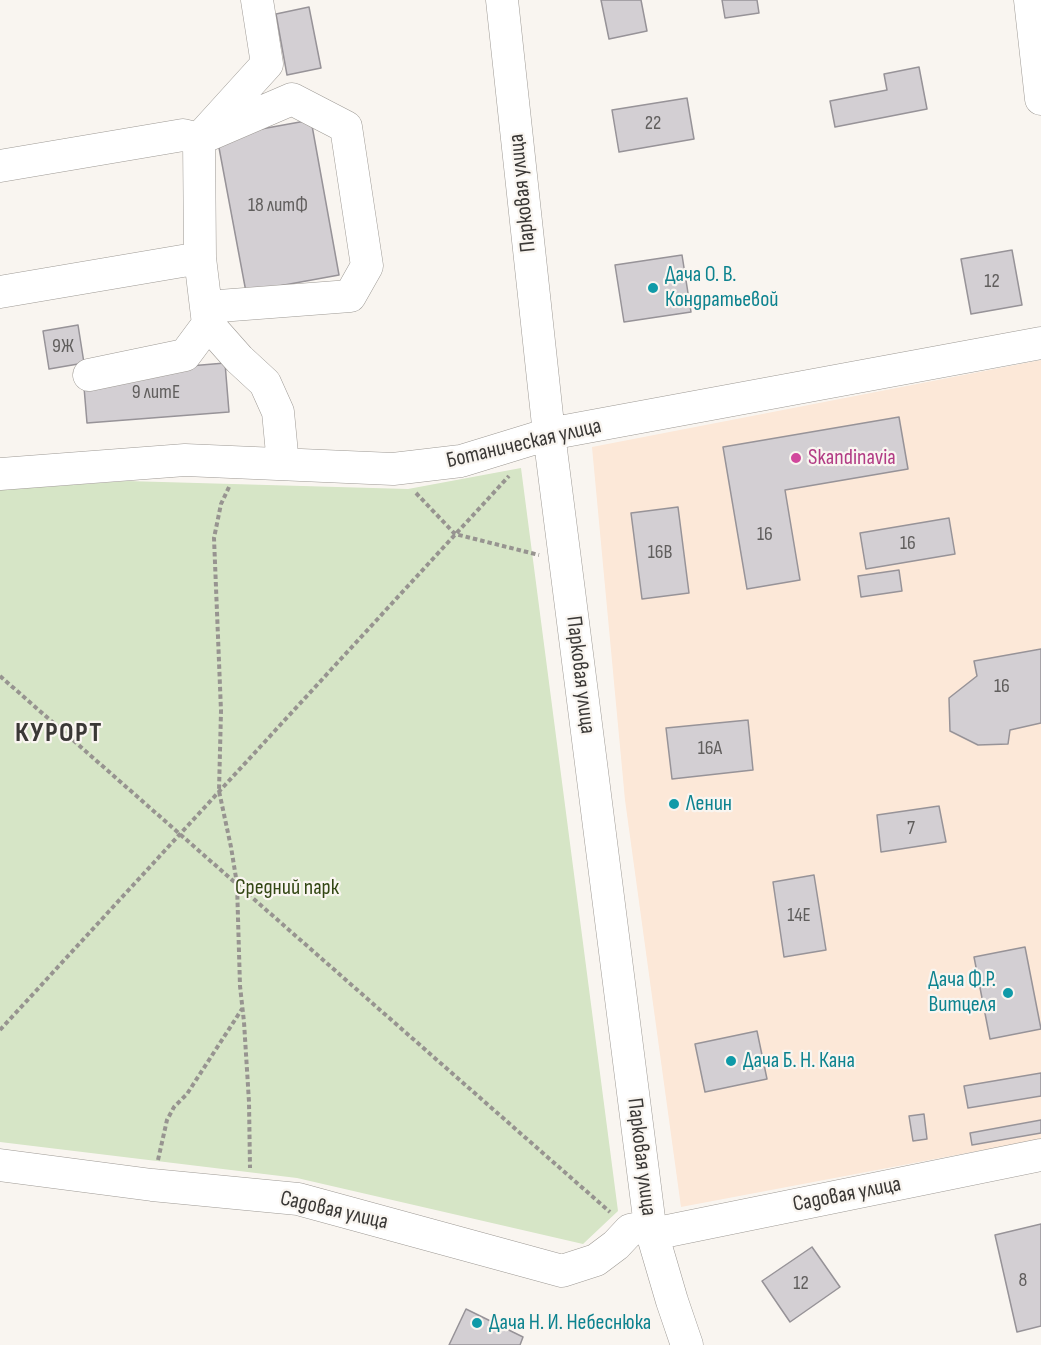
<!DOCTYPE html>
<meta charset="utf-8">
<style>
body{margin:0}
canvas{display:block;background:#f9f5f0}
</style>
<canvas width="1041" height="1345"></canvas>
<script>
const ctx = document.querySelector('canvas').getContext('2d');
ctx.lineJoin = 'round';
function fillPath(path, color) { ctx.fillStyle = color; ctx.fill(path, 'evenodd'); }
const shape = rows => new Path2D(rows.map(r => 'M' + r).join(''));
function strokePath(path, color, width, dash) { ctx.strokeStyle = color; ctx.lineWidth = width; ctx.lineCap = dash ? 'butt' : 'round'; ctx.setLineDash(dash || []); ctx.stroke(path); }
function write(font, color, halo, rows, align = 'center') {
  ctx.font = font + ' "Sofia Sans Condensed",sans-serif'; ctx.lineWidth = 4.5; ctx.setLineDash([]); ctx.textBaseline = 'middle'; ctx.strokeStyle = halo; ctx.fillStyle = color; for (const [text, x, y, turn = 0] of rows) {
    ctx.save(); ctx.translate(x, y); ctx.rotate((+turn || 0) * Math.PI / 180); ctx.textAlign = isNaN(turn) ? turn : align; if (halo) ctx.strokeText(text, 0, 0); ctx.fillText(text, 0, 0); ctx.restore();
  }
}
fillPath(shape([
 [1041,360,1041,1139,681,1207,625,800,592,447]
]), '#fce8d8');
fillPath(shape([
 [521,468,618,1211,583,1244,297,1178,0,1142,0,490,127,481,408,489]
]), '#d6e5c6');
const building = shape([
 [601,0,641,0,647,31,609,39,601,0],
 [722,0,757,0,759,13,725,18,722,0],
 [309,7,321,68,287,75,276,14,309,7],
 [919,67,927,109,835,127,830,101,887,90,884,74,919,67],
 [687,98,694,139,619,152,612,110,687,98],
 [311,120,339,275,246,292,217,137,311,120],
 [1012,250,1022,305,971,314,961,259,1012,250],
 [682,255,691,312,624,322,615,265,682,255],
 [78,325,84,363,49,369,43,331,78,325],
 [225,363,229,412,87,423,83,375,225,363],
 [899,417,908,469,785,490,800,580,747,589,723,447,899,417],
 [678,507,689,593,642,599,631,513,678,507],
 [949,518,955,554,866,569,860,533,949,518],
 [899,570,902,591,861,597,858,576,899,570],
 [1041,649,1041,723,1010,730,1008,744,978,745,950,731,949,698,977,676,974,661,1041,649],
 [748,720,753,770,672,779,666,728,748,720],
 [939,806,946,842,881,852,877,815,939,806],
 [814,875,826,950,784,957,773,882,814,875],
 [1025,947,1041,1029,990,1039,974,957,1025,947],
 [757,1031,767,1079,705,1092,695,1044,757,1031],
 [1041,1073,1041,1096,968,1108,964,1086,1041,1073],
 [924,1114,927,1139,913,1141,909,1116,924,1114],
 [1041,1120,1041,1133,972,1145,970,1133,1041,1120],
 [1041,1224,1041,1326,1017,1332,995,1235,1041,1224],
 [812,1247,840,1287,790,1322,762,1281,812,1247],
 [466,1309,523,1337,520,1345,449,1345,466,1309]
]);
fillPath(building, '#d3cfd3');
strokePath(building, '#979398', 1.5);
const minor = shape([
 [502,0,549,434,650,1226,672,1301,687,1345],
 [1030,0,1041,99],
 [0,166,183,135,199,139,292,99,346,127,367,266,350,296,206,307],
 [0,292,200,258],
 [208,324,239,359,265,383,278,412,283,464],
 [89,375,185,355,208,324,200,258,199,139,267,64,257,0],
 [0,474,185,460,393,469,461,461,549,434,1041,343],
 [0,1165,152,1185,298,1199,562,1271,596,1260,616,1245,630,1230,650,1226],
 [653,1234,1041,1155]
]);
strokePath(minor, '#9e9a95', 33);
strokePath(shape([
 [229,487,221,504,214,538,221,711,219,791,231,847,237,884,240,986,244,1022,249,1102,250,1168],
 [416,493,455,534,539,555],
 [0,676,610,1212],
 [0,1030,509,476],
 [158,1160,167,1120,174,1107,187,1094,242,1009]
]), '#979490', 4, [4.5, 3]);
strokePath(minor, '#fff', 32);
for (const [x, y, r, color] of [
 [653,288,6,"#0f9aa8"],
 [796,458,6,"#d1479c"],
 [674,804,6,"#0f9aa8"],
 [1008,993,6,"#0f9aa8"],
 [731,1061,6,"#0f9aa8"],
 [477,1323,6,"#0f9aa8"]
]) { const dot = new Path2D(); dot.arc(x, y, r, 0, 2 * Math.PI); ctx.fillStyle = color; ctx.fill(dot); strokePath(dot, '#f9f5f0', 2); }
write('20px', '#605e5d', null, [
 ["22",653,124],
 ["18 литФ",278,206],
 ["12",992,282],
 ["9Ж",63,347],
 ["9 литЕ",156,393],
 ["16",765,535],
 ["16",908,544],
 ["16В",660,553],
 ["16",1002,687],
 ["16А",710,749],
 ["7",911,829],
 ["14Е",799,916],
 ["8",1023,1281],
 ["12",801,1284]
]);
write('22px', '#3a3836', '#f9f5f0', [
 ["Парковая улица",523,193,-96],
 ["Ботаническая улица",524,444,-13],
 ["Парковая улица",580,675,83],
 ["Парковая улица",641,1157,83],
 ["Садовая улица",847,1195,-11],
 ["Садовая улица",334,1211,13]
]);
write('22px', '#0d838f', '#f9f5f0', [
 ["Дача О. В.",665,275],
 ["Кондратьевой",665,300],
 ["Ленин",686,804],
 ["Дача Ф.Р.",996,980,"right"],
 ["Витцеля",996,1005,"right"],
 ["Дача Б. Н. Кана",743,1061],
 ["Дача Н. И. Небеснюка",489,1323]
], 'left');
write('22px', '#b23c85', '#f9f5f0', [
 ["Skandinavia",808,458]
], 'left');
write('22px', '#334714', '#f9f5f0', [
 ["Средний парк",287,888]
]);
ctx.letterSpacing = '1.5px';
write('bold 28px', '#3a3836', '#f9f5f0', [
 ["КУРОРТ",59,734]
]);
ctx.letterSpacing = '0px';
</script>
